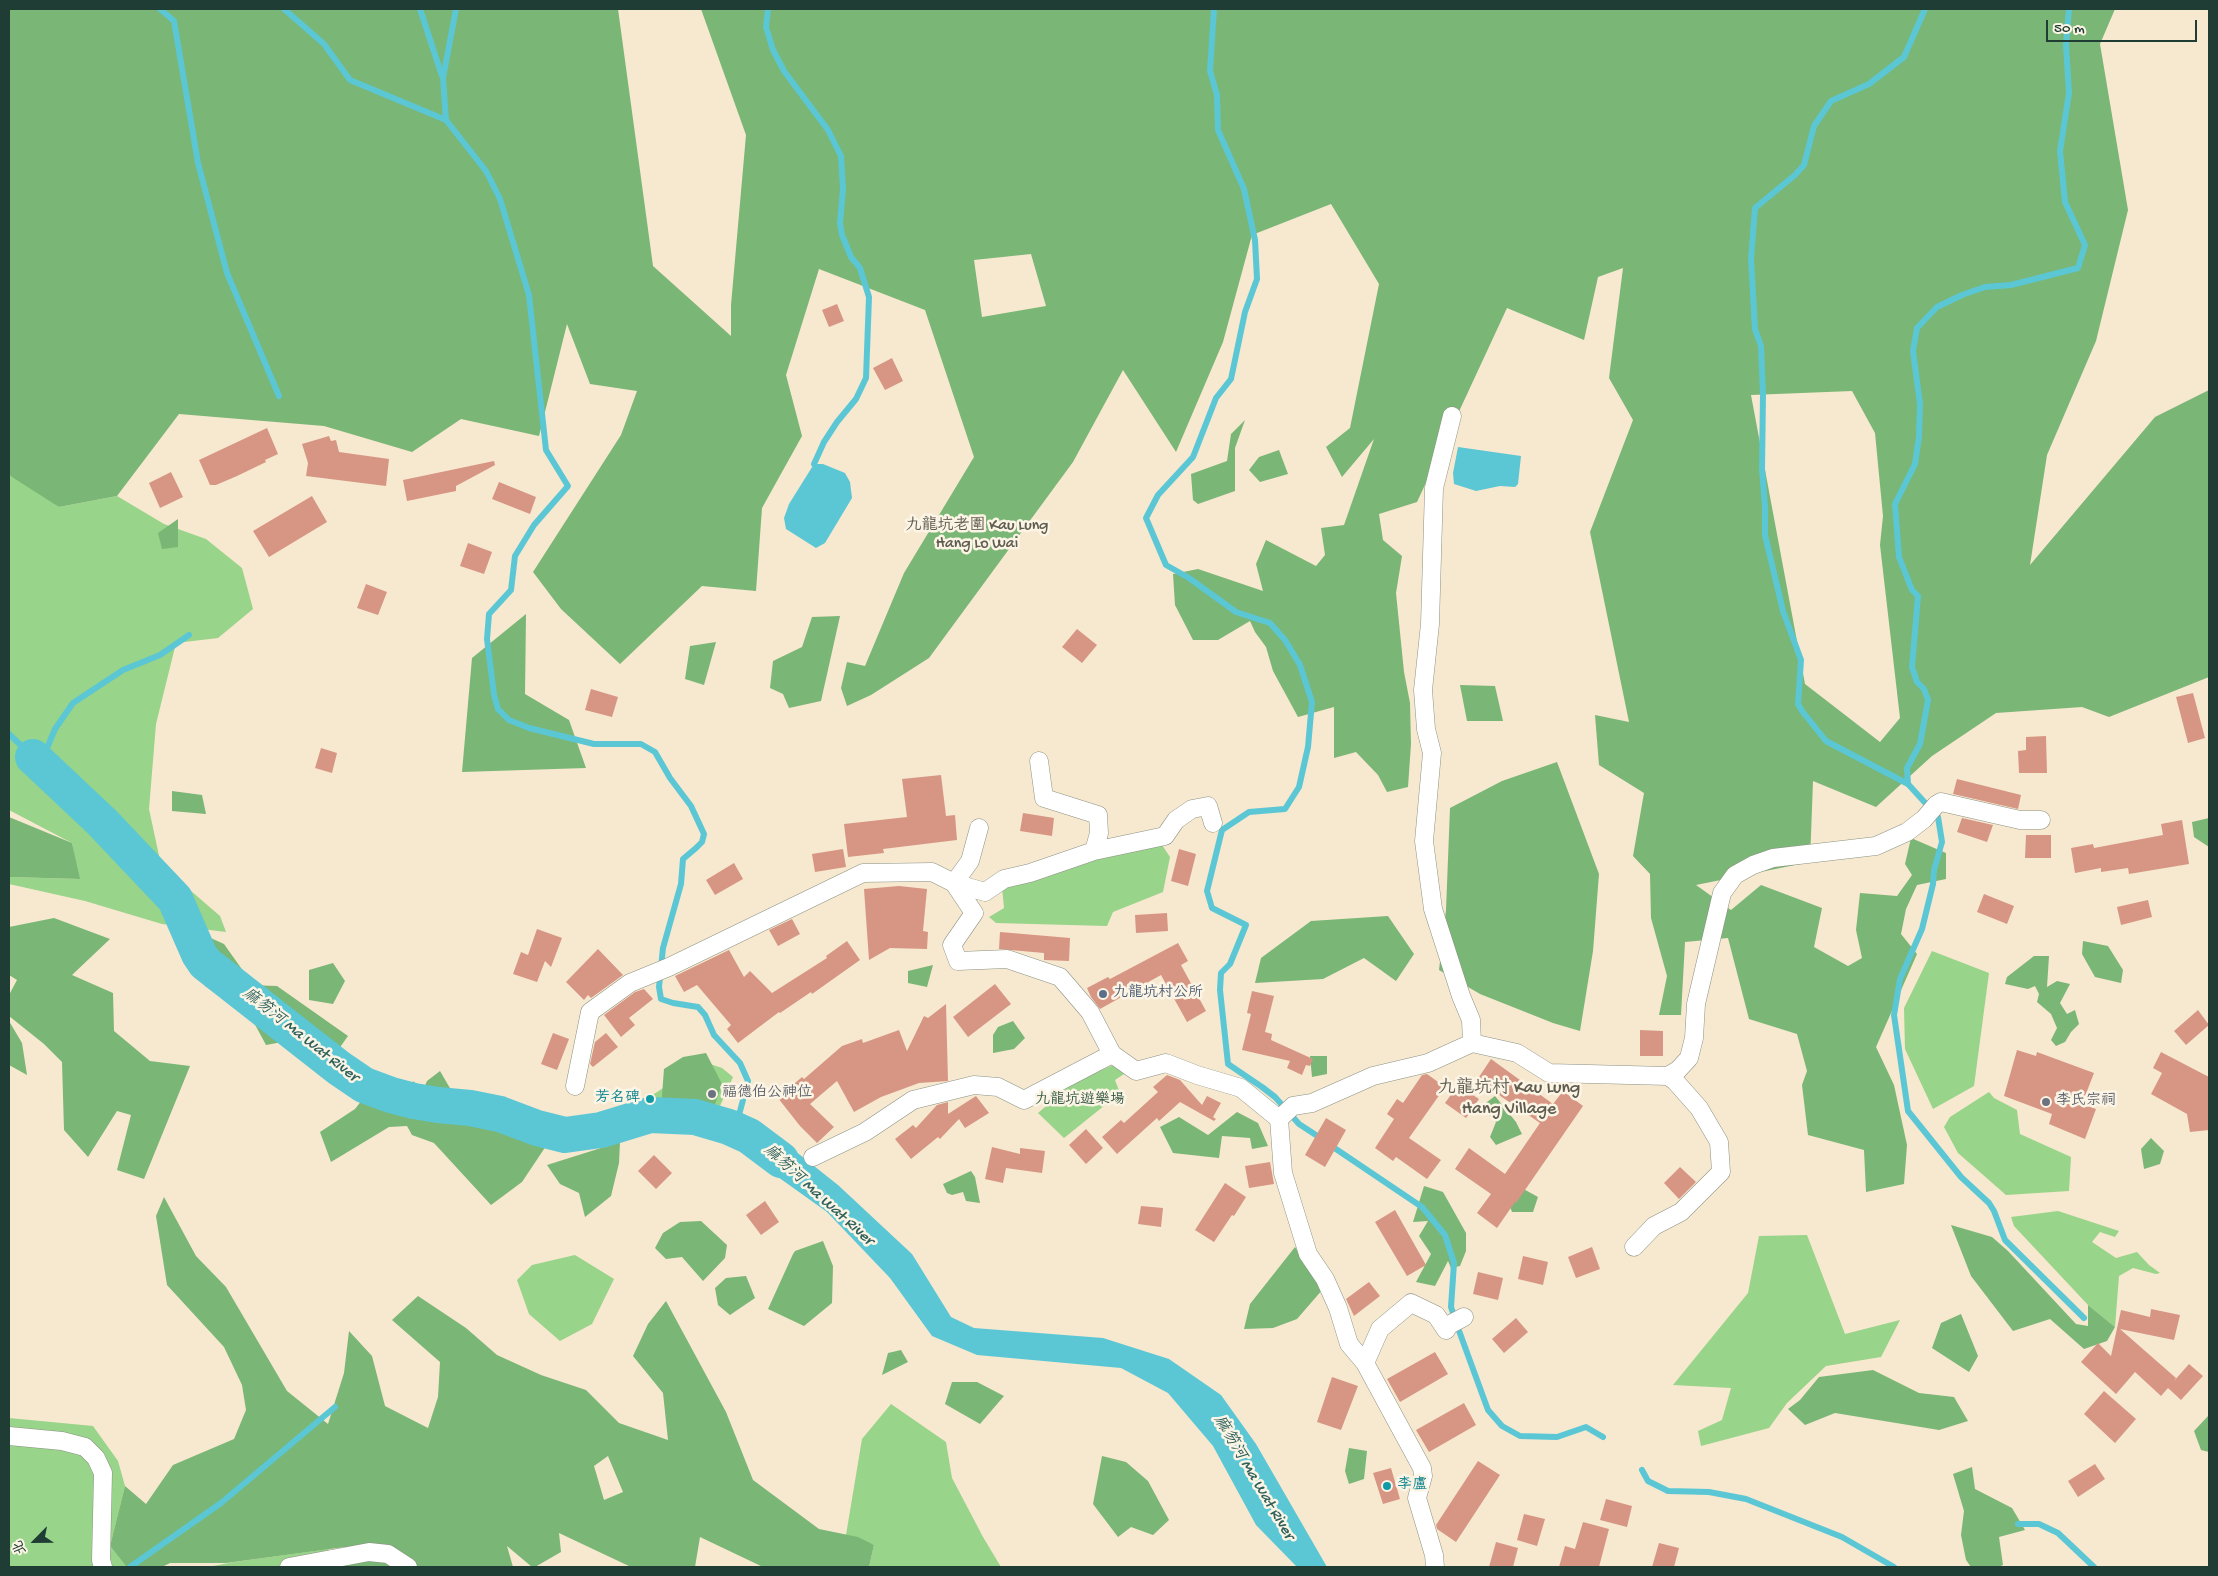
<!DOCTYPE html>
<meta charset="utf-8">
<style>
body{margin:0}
#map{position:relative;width:2218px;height:1576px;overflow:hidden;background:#f7e8d0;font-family:"Gochi Hand","LXGW WenKai TC",sans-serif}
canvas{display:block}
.frame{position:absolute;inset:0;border:10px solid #1f3d34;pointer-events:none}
.north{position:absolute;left:10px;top:1516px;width:50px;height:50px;-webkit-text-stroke:4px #fcf5e5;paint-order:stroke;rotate:247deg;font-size:14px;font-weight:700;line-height:20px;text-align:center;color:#1f3d34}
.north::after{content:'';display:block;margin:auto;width:18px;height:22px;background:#1f3d34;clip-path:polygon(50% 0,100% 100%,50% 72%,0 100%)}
.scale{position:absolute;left:2046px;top:20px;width:151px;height:22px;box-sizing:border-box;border:2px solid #1f3d34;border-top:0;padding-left:6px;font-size:15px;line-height:18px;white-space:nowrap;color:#1f3d34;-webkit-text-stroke:4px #fcf5e5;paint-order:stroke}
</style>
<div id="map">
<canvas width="2218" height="1576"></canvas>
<div class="frame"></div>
<div class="north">北</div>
<div class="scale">50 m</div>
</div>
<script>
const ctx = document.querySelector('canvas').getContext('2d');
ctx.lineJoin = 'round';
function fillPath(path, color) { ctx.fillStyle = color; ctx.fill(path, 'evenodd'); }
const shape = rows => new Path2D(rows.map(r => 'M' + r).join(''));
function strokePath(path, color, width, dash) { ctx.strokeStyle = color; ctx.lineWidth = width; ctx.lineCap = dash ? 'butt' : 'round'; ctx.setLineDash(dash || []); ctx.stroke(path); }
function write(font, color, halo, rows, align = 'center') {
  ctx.font = font + ' "Gochi Hand","LXGW WenKai TC",sans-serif'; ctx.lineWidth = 5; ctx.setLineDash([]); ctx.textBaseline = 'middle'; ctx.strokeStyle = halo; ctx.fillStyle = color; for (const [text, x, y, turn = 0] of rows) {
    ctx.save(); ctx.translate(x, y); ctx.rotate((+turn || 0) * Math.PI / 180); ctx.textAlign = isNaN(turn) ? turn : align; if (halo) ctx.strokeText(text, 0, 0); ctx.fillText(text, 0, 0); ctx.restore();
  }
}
fillPath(shape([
 [9,469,59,507,117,496,164,524,206,539,242,568,253,609,218,638,176,643,156,724,149,809,161,865,220,916,226,932,162,924,85,901,9,884,9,877,79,879,72,843,9,810],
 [1162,845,1170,857,1163,892,1113,912,1107,926,996,923,989,917,1004,908,1002,887,1090,857],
 [1932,951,1989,973,1974,1086,1933,1109,1905,1049,1904,1008],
 [1120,1062,1127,1072,1115,1080,1120,1093,1064,1138,1038,1113,1074,1082],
 [710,1064,722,1068,733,1077,720,1106,704,1101,682,1100,649,1103,648,1098,683,1075],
 [1989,1092,1994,1098,2017,1110,2020,1134,2071,1157,2069,1191,2006,1195,1958,1153,1944,1127,1950,1117],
 [2058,1211,2119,1231,2115,1237,2100,1232,2092,1242,2116,1258,2137,1252,2149,1265,2160,1273,2156,1274,2133,1268,2119,1276,2115,1327,2088,1305,2014,1226,2011,1217],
 [1807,1235,1845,1334,1900,1320,1881,1357,1826,1366,1787,1403,1769,1428,1701,1446,1698,1431,1722,1420,1731,1388,1673,1385,1748,1293,1759,1236],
 [575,1255,614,1279,592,1324,560,1341,529,1314,517,1280,532,1265],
 [891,1404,946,1442,952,1478,983,1537,1001,1567,869,1567,874,1545,846,1535,862,1439],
 [9,1418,93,1426,118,1461,125,1486,110,1546,128,1567,9,1567],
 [329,1549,320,1567,208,1567,234,1562]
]), '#98d489');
fillPath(shape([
 [9,9,618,9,653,266,731,336,731,305,746,135,701,9,2115,9,2100,44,2128,210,2096,341,2047,455,2030,565,2155,417,2209,390,2209,677,2109,717,2082,707,1996,713,1932,756,1876,807,1813,781,1810,862,1696,885,1731,910,1761,885,1822,908,1814,947,1848,966,1862,958,1856,930,1860,893,1897,896,1912,875,1905,864,1911,838,1946,853,1946,879,1917,885,1906,909,1901,934,1917,954,1876,1047,1894,1085,1907,1145,1904,1184,1866,1192,1864,1150,1808,1135,1802,1085,1807,1071,1797,1034,1749,1019,1728,938,1685,942,1681,1015,1659,1015,1667,976,1651,918,1650,874,1633,856,1644,793,1599,765,1595,715,1629,722,1590,532,1633,420,1609,378,1623,268,1598,277,1584,340,1507,308,1417,502,1379,514,1383,540,1402,556,1396,593,1404,672,1410,703,1411,744,1408,787,1387,792,1378,775,1356,752,1334,758,1334,707,1298,717,1273,671,1266,647,1255,632,1250,621,1218,640,1193,640,1175,605,1173,574,1198,569,1263,591,1256,564,1266,540,1316,566,1325,555,1321,528,1344,525,1374,439,1342,477,1326,447,1350,428,1379,284,1331,204,1252,235,1223,342,1176,452,1123,370,1073,462,929,658,871,695,847,706,841,688,847,662,865,666,904,573,974,457,925,310,819,269,786,375,802,436,762,508,756,591,702,586,620,664,561,609,533,572,621,435,637,391,590,384,567,324,539,436,461,419,412,452,324,426,179,414,117,496,59,507,12,477,9,474],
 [1031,254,1046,306,982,317,974,260],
 [1852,391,1875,433,1883,516,1880,545,1900,718,1880,742,1805,684,1751,395],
 [1245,420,1235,448,1235,491,1198,504,1193,500,1191,474,1227,461,1231,434],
 [1279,450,1288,474,1260,482,1249,470,1259,457],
 [178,519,178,547,162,549,158,533],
 [526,614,525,694,569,720,586,768,462,772,472,658],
 [840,616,821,701,789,708,783,694,770,688,773,661,802,647,812,617],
 [716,642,704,685,685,679,690,646],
 [1460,685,1495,686,1503,721,1467,721],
 [1557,762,1599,874,1593,951,1580,1031,1553,1023,1480,994,1439,970,1446,910,1450,808,1502,781],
 [172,791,202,795,206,814,172,811],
 [9,817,72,843,80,879,9,877],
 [2209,818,2209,847,2194,837,2192,822],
 [1388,916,1414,954,1396,981,1364,958,1323,979,1255,983,1261,958,1311,921],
 [54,918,110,939,72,975,113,993,114,1031,150,1061,190,1066,144,1179,117,1170,131,1115,117,1111,88,1157,64,1130,62,1062,44,1044,9,1016,9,995,17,980,9,975,9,927],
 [204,935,224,944,246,975,235,1006,205,986,194,960],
 [2083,941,2108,946,2123,970,2121,983,2095,977,2082,954],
 [2034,956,2049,956,2047,987,2057,981,2070,984,2060,1003,2067,1014,2075,1010,2079,1024,2071,1032,2065,1042,2056,1046,2051,1040,2057,1028,2051,1014,2037,1002,2039,994,2035,986,2028,989,2005,984,2007,977],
 [333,963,345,981,333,1004,309,1000,309,970],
 [933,965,927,987,908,983,908,971],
 [248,985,277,986,348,1036,338,1050,314,1052,293,1040,266,1045,245,1006],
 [9,1021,22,1043,27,1075,9,1065],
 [1013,1021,1025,1038,1014,1049,993,1053,993,1035,998,1027],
 [706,1053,722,1084,713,1110,702,1125,672,1128,671,1109,661,1108,664,1069,683,1057],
 [1310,1056,1327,1056,1327,1074,1312,1077],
 [440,1071,454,1095,431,1109,423,1090,427,1081],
 [414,1081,426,1120,469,1119,504,1123,546,1146,522,1182,491,1205,434,1143,412,1135,407,1126,389,1127,331,1162,320,1132,355,1109,370,1090,393,1103],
 [1495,1096,1516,1122,1522,1134,1496,1145,1490,1137,1496,1122,1484,1110,1483,1105],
 [1237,1112,1258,1123,1268,1146,1252,1149,1250,1138,1222,1136,1219,1158,1173,1153,1160,1127,1179,1117,1208,1135],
 [2151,1138,2164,1151,2160,1164,2144,1169,2141,1149],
 [620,1142,619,1163,611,1196,585,1217,579,1193,560,1184,547,1165],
 [971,1171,975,1177,980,1203,966,1201,963,1192,952,1195,947,1193,943,1184],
 [1424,1186,1443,1192,1466,1233,1466,1251,1460,1266,1451,1268,1448,1261,1435,1286,1416,1282,1431,1254,1419,1236,1428,1221,1413,1222],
 [1518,1186,1538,1197,1533,1212,1512,1212,1509,1204],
 [164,1197,196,1256,226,1287,287,1391,328,1424,344,1373,349,1331,372,1356,385,1406,428,1428,438,1397,440,1362,392,1320,418,1296,466,1328,497,1355,541,1375,586,1390,619,1423,668,1440,663,1393,633,1356,648,1324,666,1301,726,1412,753,1480,819,1529,858,1537,874,1545,869,1567,763,1567,700,1537,695,1567,631,1567,559,1533,561,1552,535,1567,532,1567,507,1546,513,1567,414,1567,403,1553,388,1567,338,1567,345,1547,226,1563,170,1563,162,1567,127,1567,110,1546,125,1486,146,1504,173,1465,234,1439,246,1410,242,1385,224,1347,167,1285,156,1216],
 [608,1456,623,1492,604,1500,594,1466],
 [701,1221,727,1245,725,1258,703,1281,682,1257,666,1259,655,1248,663,1233,680,1222],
 [1951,1225,1992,1237,2008,1251,2076,1324,2088,1326,2088,1305,2115,1327,2107,1341,2084,1349,2050,1319,2013,1331,1971,1276],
 [823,1241,833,1266,832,1303,804,1326,768,1309,793,1254,795,1251],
 [1295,1247,1323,1289,1297,1319,1273,1328,1244,1329,1250,1304],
 [746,1276,755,1298,730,1315,718,1305,715,1288,726,1278],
 [1961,1314,1978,1356,1969,1372,1932,1348,1941,1323],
 [901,1350,908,1362,882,1375,888,1353],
 [1873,1370,1919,1393,1954,1397,1968,1421,1939,1430,1835,1413,1805,1425,1788,1409,1800,1400,1819,1377],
 [952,1382,977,1382,1004,1396,980,1424,945,1404],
 [2209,1415,2209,1452,2201,1450,2194,1431],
 [1349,1448,1367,1451,1364,1479,1349,1484,1345,1471],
 [1102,1456,1126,1462,1148,1481,1169,1520,1153,1535,1131,1527,1118,1537,1093,1504],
 [1972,1467,1975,1489,2012,1508,2025,1530,1999,1537,2003,1565,1998,1567,1971,1567,1966,1560,1961,1535,1964,1511,1953,1474]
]), '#7ab675');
fillPath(shape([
 [1458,447,1521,456,1518,484,1515,487,1500,486,1476,491,1454,484,1453,473],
 [814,464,823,464,845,473,850,482,852,498,825,543,816,548,786,529,784,518,789,504],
 [756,1120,838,1185,912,1254,951,1317,974,1328,1103,1338,1169,1359,1221,1395,1256,1444,1327,1567,1297,1567,1256,1525,1213,1446,1168,1393,1121,1368,977,1355,932,1336,890,1278,827,1212,729,1142]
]), '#5bc7d5');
strokePath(shape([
 [160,9,174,21,198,163,227,273,279,396],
 [284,9,324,44,350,80,446,120],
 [420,9,442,76],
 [456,9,443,78,446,120,486,171,500,199,529,295,546,450,568,486,534,525,515,556,511,590,489,614,487,639,494,695,498,709,509,720,529,728,594,744,641,744,655,752,670,778,691,806,704,834,702,842,696,848,683,859,681,884,663,948,659,987,661,999,673,1003,698,1007,705,1015,714,1035,740,1063,748,1081,735,1130],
 [768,9,766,27,773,50,784,71,828,130,841,156,843,189,840,223,842,235,851,257,860,268,869,297,866,378,856,399,837,422,824,442,814,464],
 [1214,9,1210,71,1217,95,1218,130,1244,189,1255,240,1257,279,1245,312,1231,379,1216,398,1193,457,1158,495,1146,518,1166,565,1189,578,1236,612,1270,623,1285,640,1300,665,1312,702,1308,747,1299,787,1285,809,1249,812,1222,830,1207,891,1212,908,1246,925,1230,964,1221,973,1220,990,1228,1064,1262,1087,1275,1097,1299,1124,1322,1139],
 [1925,9,1904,57,1869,84,1831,101,1814,126,1804,165,1795,175,1755,208,1751,259,1755,329,1761,346,1763,394,1762,469,1765,507,1765,535,1783,611,1801,660,1798,704,1802,711,1826,741,1908,784,1938,817,1942,842,1934,870,1933,884,1922,929,1900,979,1894,1015,1908,1111,1961,1177,1989,1203,1994,1211,2005,1240,2084,1318],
 [9,734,33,757],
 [1908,784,1907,768,1920,744,1928,700,1924,689,1917,682,1912,667,1918,596,1912,590,1899,557,1895,504,1915,464,1919,437,1920,404,1913,351,1917,328,1937,307,1962,295,1985,287,2011,285,2078,268,2085,245,2065,202,2060,151,2069,93,2066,45,2069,9],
 [109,829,108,810,76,778,45,753,55,729,73,703,123,670,160,655,189,635],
 [1330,1145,1422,1207,1445,1235,1454,1263,1451,1307,1458,1328,1488,1410,1502,1426,1520,1436,1557,1437,1586,1427,1603,1437],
 [1642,1470,1648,1481,1668,1491,1709,1492,1746,1499,1842,1537,1894,1567],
 [2018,1524,2039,1524,2058,1533,2094,1567],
 [130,1567,221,1503,335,1407]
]), '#5bc7d5', 6);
strokePath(shape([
 [33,757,102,822,175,899,199,954,205,963,339,1068,364,1085,391,1095,414,1101,438,1105,470,1108,500,1114,537,1128,565,1135,601,1130,650,1115,695,1117,729,1127,749,1136,781,1160]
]), '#5bc7d5', 36);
fillPath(shape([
 [837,304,844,321,829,327,822,310],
 [892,358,903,381,885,390,873,368],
 [267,428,278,454,265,460,266,462,237,476,216,485,210,485,199,460],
 [329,436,331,441,336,440,339,452,389,459,386,486,306,476,308,463,302,444],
 [494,461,495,465,456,486,456,491,407,501,403,480],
 [171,472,183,497,160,508,149,483],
 [499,482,536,497,530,514,492,499],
 [312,496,327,522,269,557,253,531],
 [468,543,492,552,484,574,460,566],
 [366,584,387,592,378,615,357,608],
 [1077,629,1097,645,1082,663,1062,647],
 [591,689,618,697,612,717,585,710],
 [2193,693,2205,738,2188,743,2176,697],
 [2046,736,2047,773,2019,773,2018,751,2026,750,2026,737],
 [321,748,337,753,332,773,315,768],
 [941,775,946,816,955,815,957,840,883,849,884,853,848,857,844,824,907,817,902,779],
 [1957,779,2021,795,2018,809,1953,794],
 [1023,813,1054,818,1052,836,1020,831],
 [1962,818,1993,825,1987,842,1957,832],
 [2182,820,2189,864,2129,874,2128,868,2101,872,2101,868,2075,873,2071,848,2093,844,2094,848,2163,835,2161,824],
 [2026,835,2051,835,2051,858,2025,858],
 [843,849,846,867,815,872,812,854],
 [1179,849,1196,854,1188,886,1171,881],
 [734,863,743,879,715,895,706,880],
 [899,886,927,889,923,931,928,932,927,949,890,948,869,960,864,889],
 [1984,894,2014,906,2007,924,1977,912],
 [2148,900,2152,917,2121,925,2117,907],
 [1167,913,1168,931,1136,933,1135,915],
 [792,919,800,934,778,946,769,930],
 [537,929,562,938,551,967,545,961,537,982,513,974,521,952,528,955],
 [1000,932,1070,938,1069,961,1044,960,1044,953,999,949],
 [847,941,860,960,812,994,811,992,780,1013,779,1012,738,1043,727,1029,731,1025,697,985,684,992,675,976,729,950,744,977,750,971,772,993,827,958,826,956],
 [1178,943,1188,961,1181,965,1206,1011,1187,1022,1161,975,1100,1009,1091,997,1087,988,1108,977,1110,979],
 [598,949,623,975,591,998,588,995,584,1000,566,982],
 [995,984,1011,1004,968,1037,953,1017],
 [644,989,653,999,629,1018,635,1025,621,1037,604,1015,635,992],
 [1252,991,1274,996,1265,1032,1272,1034,1271,1040,1313,1059,1310,1066,1306,1065,1302,1075,1287,1068,1290,1061,1242,1050,1251,1014,1247,1013],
 [946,1004,948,1081,919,1083,881,1097,854,1112,837,1081,810,1104,834,1127,817,1143,800,1126,778,1098,802,1077,804,1079,842,1046,862,1039,863,1043,899,1030,907,1051,924,1016,928,1018],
 [2198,1010,2209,1025,2186,1045,2174,1031],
 [1640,1030,1663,1031,1663,1056,1640,1056],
 [553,1033,569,1039,557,1070,541,1064],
 [606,1033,618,1047,593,1067,590,1064,595,1042],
 [2017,1050,2036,1056,2037,1052,2094,1073,2082,1104,2096,1109,2085,1139,2049,1124,2052,1114,2004,1096],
 [2161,1052,2209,1077,2209,1130,2190,1132,2187,1114,2151,1094,2162,1073,2153,1068],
 [1491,1059,1553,1104,1563,1091,1583,1106,1516,1203,1515,1202,1497,1228,1477,1213,1491,1194,1455,1169,1469,1148,1505,1174,1540,1123,1477,1080],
 [1427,1074,1445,1087,1409,1138,1441,1160,1427,1179,1396,1157,1393,1161,1375,1148,1394,1119,1387,1114,1397,1099,1403,1103,1422,1075],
 [1167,1075,1180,1080,1202,1105,1207,1096,1221,1103,1213,1117,1216,1119,1214,1121,1180,1102,1159,1121,1157,1118,1117,1154,1102,1137,1121,1120,1124,1123,1158,1092,1153,1087],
 [1458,1085,1479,1099,1466,1118,1445,1103],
 [976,1096,989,1113,965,1128,959,1119,940,1139,938,1137,911,1159,895,1139,913,1125,916,1128,937,1105,948,1102,948,1114],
 [1326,1118,1346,1130,1325,1167,1305,1155],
 [1086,1129,1103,1148,1086,1164,1069,1145],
 [992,1147,1020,1154,1020,1148,1045,1151,1042,1173,1006,1168,1003,1183,985,1179],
 [654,1155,672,1173,656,1189,638,1171],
 [1270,1162,1274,1184,1249,1188,1245,1166],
 [1680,1167,1696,1182,1679,1199,1664,1183],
 [1225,1183,1246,1197,1234,1216,1232,1215,1214,1242,1195,1230],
 [765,1201,779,1222,761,1235,746,1215],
 [1141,1206,1163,1208,1161,1227,1138,1224],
 [1395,1210,1426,1265,1407,1276,1375,1222],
 [1592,1247,1600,1269,1576,1278,1568,1257],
 [1523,1256,1548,1262,1543,1285,1518,1279],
 [1478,1272,1503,1278,1498,1300,1473,1294],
 [1369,1282,1380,1296,1354,1316,1346,1299],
 [2151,1309,2180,1315,2174,1340,2120,1329,2176,1378,2174,1381,2189,1364,2203,1376,2181,1400,2168,1388,2161,1396,2135,1372,2116,1394,2081,1362,2098,1343,2111,1356,2121,1310,2150,1317],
 [1516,1318,1528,1332,1504,1353,1492,1339],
 [1435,1352,1448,1374,1400,1402,1387,1379],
 [1332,1377,1358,1386,1341,1430,1317,1422],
 [2104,1391,2136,1419,2115,1443,2084,1414],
 [1464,1403,1476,1425,1429,1452,1416,1430],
 [1478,1461,1500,1475,1456,1542,1437,1529,1436,1525],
 [2095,1464,2105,1479,2078,1497,2068,1481],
 [1391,1468,1400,1499,1383,1504,1373,1473],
 [1606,1499,1632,1506,1627,1527,1600,1520],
 [1524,1514,1545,1519,1537,1546,1517,1540],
 [1583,1522,1609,1529,1599,1567,1559,1567,1565,1546,1575,1549],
 [1496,1542,1518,1548,1513,1567,1489,1567],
 [1659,1543,1679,1548,1674,1567,1652,1567]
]), '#d79684');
const minor = shape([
 [1452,416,1434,488,1430,624,1423,690,1426,729,1432,753,1424,841,1433,909,1461,996,1471,1020,1472,1043],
 [1094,851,1165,836,1176,820,1192,809,1208,806,1213,823],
 [1112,1054,1136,1071,1166,1063,1197,1075,1241,1088,1279,1119],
 [575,1086,590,1012,630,983,669,967,863,873,932,872,954,883,985,892,1004,879,1030,873,1094,851,1099,833,1098,815,1044,798,1039,761],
 [813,1157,865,1132,913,1100,974,1085,998,1087,1024,1100,1112,1054,1090,1012,1060,977,1007,959,958,961,952,945,974,913,954,883,970,861,979,828],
 [1634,1247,1654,1226,1681,1212,1721,1172,1719,1142,1699,1108,1675,1081,1668,1076],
 [1365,1363,1380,1329,1411,1303,1436,1315,1446,1330,1449,1325,1464,1317],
 [9,1436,62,1441,85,1447,96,1458,103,1473,101,1560,103,1567],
 [289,1567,369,1552,388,1554,408,1567],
 [1435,1567,1434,1555,1417,1498,1423,1476,1422,1468,1365,1363,1349,1344,1338,1308,1325,1279,1308,1254,1283,1173,1279,1119,1293,1106,1312,1103,1373,1076,1428,1063,1472,1043,1517,1053,1549,1073,1668,1076,1678,1070,1689,1058,1694,1038,1696,1004,1722,893,1735,875,1753,865,1773,858,1876,846,1907,832,1924,819,1936,805,1941,802,2020,820,2041,820]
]);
strokePath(minor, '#8b9282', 19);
strokePath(minor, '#fff', 18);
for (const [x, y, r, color] of [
 [1103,994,5,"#5c6f8a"],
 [712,1094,5,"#6b7280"],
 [650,1099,5,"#0f9aa8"],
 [2046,1102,5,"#6b7280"],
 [1387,1486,5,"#0f9aa8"]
]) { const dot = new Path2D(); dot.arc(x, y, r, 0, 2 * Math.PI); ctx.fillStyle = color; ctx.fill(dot); strokePath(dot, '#fcf5e5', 2); }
write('15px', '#4e5e75', '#fcf5e5', [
 ["九龍坑村公所",1113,994]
], 'left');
write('15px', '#5b616d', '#fcf5e5', [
 ["福德伯公神位",722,1094],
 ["李氏宗祠",2056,1102]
], 'left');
write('15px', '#0d838f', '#fcf5e5', [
 ["芳名碑",640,1099],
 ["李盧",1397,1486,"left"]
], 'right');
write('15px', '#375b45', '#fcf5e5', [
 ["九龍坑遊樂場",1080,1101]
]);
write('16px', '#5f5c50', '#fcf5e5', [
 ["九龍坑老圍 Kau Lung",977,527],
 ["Hang Lo Wai",977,545]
]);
write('italic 16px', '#2e605c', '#fcf5e5', [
 ["麻笏河 Ma Wat River",300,1036,38],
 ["麻笏河 Ma Wat River",818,1196,42],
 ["麻笏河 Ma Wat River",1253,1478,59]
]);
write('18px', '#5f5c50', '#fcf5e5', [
 ["九龍坑村 Kau Lung",1509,1089],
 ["Hang Village",1509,1110]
]);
</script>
